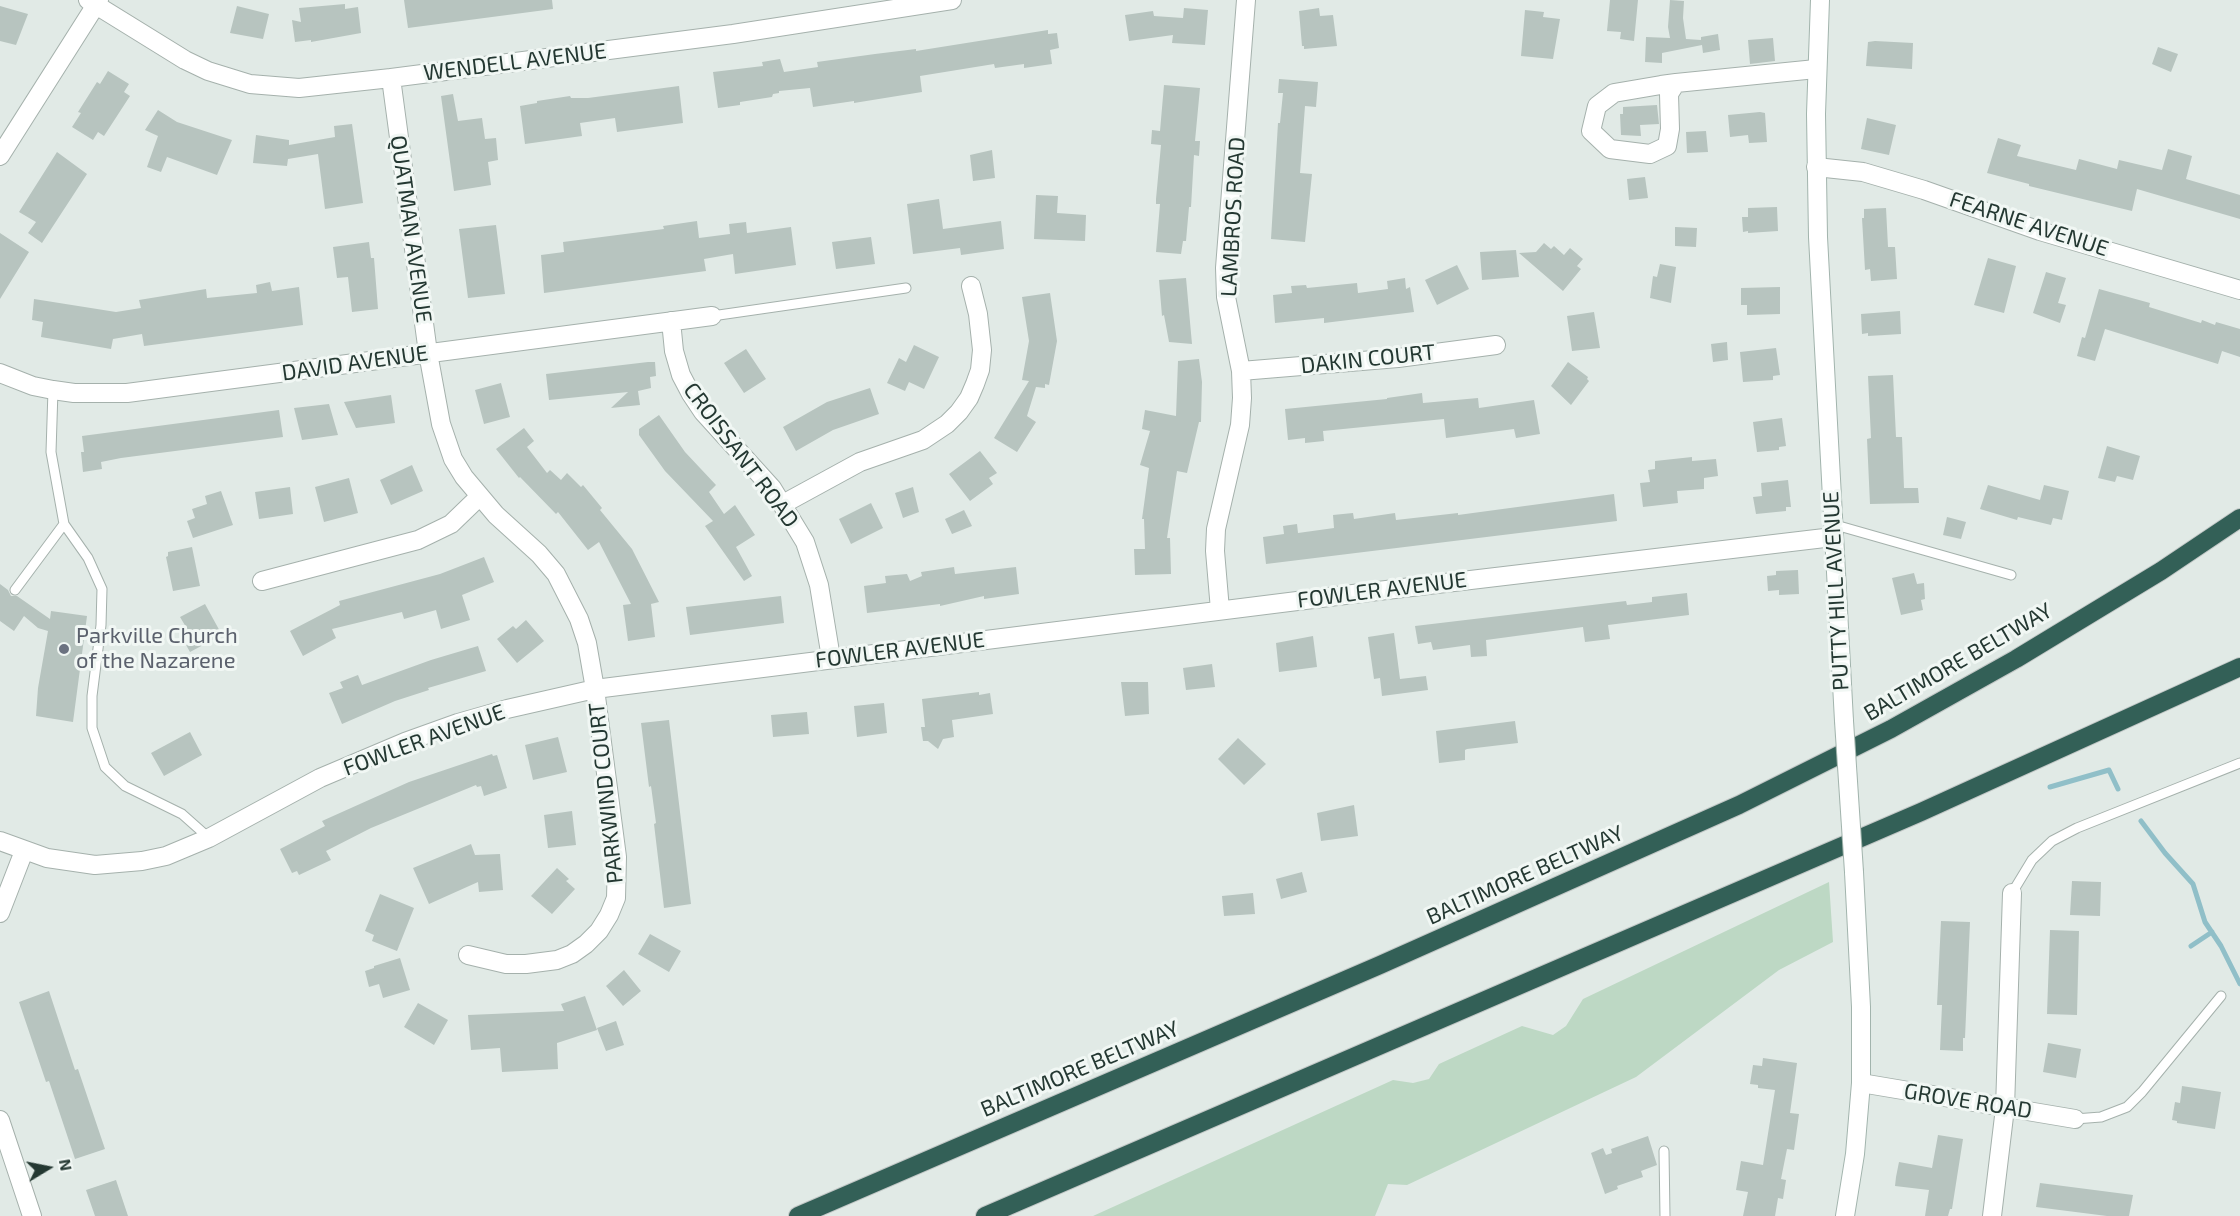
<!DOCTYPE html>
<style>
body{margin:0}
#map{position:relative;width:2240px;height:1216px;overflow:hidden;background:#e1eae6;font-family:"Exo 2",sans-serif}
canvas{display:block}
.north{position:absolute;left:18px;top:1138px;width:60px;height:60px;-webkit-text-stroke:4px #f1f7f4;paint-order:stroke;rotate:80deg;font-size:16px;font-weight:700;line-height:24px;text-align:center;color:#243832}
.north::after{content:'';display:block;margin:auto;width:21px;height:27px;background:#243832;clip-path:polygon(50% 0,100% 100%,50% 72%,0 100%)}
</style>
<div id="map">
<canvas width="2240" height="1216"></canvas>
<div class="north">N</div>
</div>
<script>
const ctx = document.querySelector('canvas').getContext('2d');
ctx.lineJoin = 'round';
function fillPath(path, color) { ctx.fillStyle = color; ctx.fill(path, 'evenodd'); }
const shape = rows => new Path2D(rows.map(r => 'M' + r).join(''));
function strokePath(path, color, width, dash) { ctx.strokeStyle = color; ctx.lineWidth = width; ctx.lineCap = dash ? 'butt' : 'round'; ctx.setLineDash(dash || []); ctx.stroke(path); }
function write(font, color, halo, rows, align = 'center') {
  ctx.font = font + ' "Exo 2",sans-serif'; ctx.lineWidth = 6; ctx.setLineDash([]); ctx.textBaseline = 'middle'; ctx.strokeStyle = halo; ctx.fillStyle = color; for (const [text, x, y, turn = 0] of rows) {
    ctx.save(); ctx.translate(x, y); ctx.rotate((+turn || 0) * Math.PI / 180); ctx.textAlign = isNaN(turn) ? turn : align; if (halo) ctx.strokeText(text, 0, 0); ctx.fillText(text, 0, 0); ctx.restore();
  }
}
fillPath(shape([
 [1829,882,1833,942,1779,970,1636,1077,1407,1185,1388,1184,1375,1216,1093,1216,1393,1080,1413,1083,1429,1079,1439,1064,1522,1026,1553,1035,1566,1026,1583,999]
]), '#bdd8c4');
strokePath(shape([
 [2050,787,2109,770,2118,789],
 [2141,821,2165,853,2193,884,2205,922,2221,946,2240,984],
 [2191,946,2212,932]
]), '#90bfc8', 5);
fillPath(shape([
 [404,0,552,0,553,9,408,28],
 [1610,0,1638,0,1634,41,1620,39,1621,32,1607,31],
 [1670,0,1684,1,1683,18,1686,39,1701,40,1701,37,1718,34,1720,50,1703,53,1702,45,1662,53,1662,63,1645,62,1646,37,1670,38,1668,27],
 [345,4,345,9,358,7,361,33,311,42,311,40,295,42,292,20,301,22,299,8],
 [0,6,28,14,16,45,0,41],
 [237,6,269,14,263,39,230,33],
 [1184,8,1208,10,1205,45,1172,43,1173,35,1129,41,1125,15,1153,11,1154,16,1183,18],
 [1319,8,1320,16,1333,15,1337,46,1304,49,1304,46,1302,46,1299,11],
 [1525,10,1544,12,1543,17,1560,19,1553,59,1521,56],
 [1048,30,1048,34,1057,33,1059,48,1050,50,1052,64,1024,68,1024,64,995,68,994,64,920,76,922,92,854,103,854,101,813,107,810,88,779,91,779,93,773,94,772,97,740,102,740,105,718,108,713,72,763,66,762,62,780,59,784,72,818,67,817,62,875,54,916,49,916,51],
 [1773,38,1775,61,1750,64,1748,40],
 [1875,41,1913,43,1912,69,1866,66,1868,42],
 [2158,47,2178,54,2171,72,2152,64],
 [108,71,129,84,124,92,130,96,104,136,98,132,93,140,72,127,81,113,78,112,97,82,100,84],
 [1279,79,1318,82,1316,107,1305,106,1300,173,1312,174,1305,242,1271,239,1278,123,1280,123,1283,93,1278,93],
 [1164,85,1200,88,1195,141,1200,141,1199,156,1194,155,1191,207,1189,207,1186,241,1183,241,1181,254,1156,252,1160,204,1156,204,1156,199,1161,145,1151,144,1152,130,1160,131],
 [679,86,683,123,617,132,615,118,580,123,582,136,525,144,520,106,537,103,537,101,570,96,571,98,588,98],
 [453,94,458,121,482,118,485,139,496,138,498,160,488,162,491,185,454,191,441,96],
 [1657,105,1659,124,1640,125,1641,136,1621,135,1620,114,1623,114,1623,107],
 [158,110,177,122,232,140,217,175,167,157,161,172,147,167,158,136,145,130],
 [1760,112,1765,113,1767,142,1749,143,1748,135,1730,137,1728,115],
 [1867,118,1896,125,1889,155,1861,149],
 [352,124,363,203,325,209,318,154,288,159,287,166,253,163,256,135,289,140,289,145,335,137,334,126],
 [1706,131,1708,152,1687,153,1686,132],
 [1998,138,2021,145,2017,156,2076,170,2079,159,2117,169,2119,160,2162,170,2168,149,2192,156,2186,179,2240,195,2240,219,2137,189,2132,211,2029,186,2029,184,1987,173],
 [992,150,995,178,973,181,970,155],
 [57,152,87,174,42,243,28,233,36,222,19,212],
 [1645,177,1648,198,1629,200,1627,179],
 [1036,195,1058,196,1057,213,1086,215,1085,241,1034,239],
 [939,199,943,229,1001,221,1004,249,961,255,960,248,913,254,907,204],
 [1777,207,1778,231,1748,233,1748,231,1743,232,1742,217,1748,217,1748,208],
 [1886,208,1888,247,1895,247,1897,279,1871,281,1870,269,1865,270,1862,218,1864,218,1864,209],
 [697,221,699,238,730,234,729,224,746,222,747,233,791,227,796,265,735,274,733,254,704,259,706,271,544,293,541,255,564,252,563,242,664,229,663,226],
 [496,225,505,294,468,298,459,229],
 [1675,227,1697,228,1696,247,1675,246],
 [0,233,29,252,0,299],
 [871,237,875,264,836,269,832,242],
 [369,242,371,258,374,258,378,309,352,312,348,277,337,278,333,247],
 [1544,243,1551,249,1554,246,1564,255,1570,248,1583,259,1577,266,1581,269,1563,291,1519,253,1536,252],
 [1516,250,1519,277,1482,280,1480,252],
 [1988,258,2016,266,2004,313,1974,305],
 [1660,264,1676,267,1671,303,1650,298,1653,276,1657,277],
 [1457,265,1469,289,1437,305,1425,280],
 [2046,272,2066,278,2058,303,2066,305,2060,323,2033,313],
 [1186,278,1192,344,1169,342,1164,315,1162,316,1159,280],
 [1405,278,1406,289,1410,287,1414,312,1324,323,1324,318,1275,323,1273,295,1292,293,1291,286,1306,285,1307,288,1357,283,1358,293,1388,289,1387,281],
 [270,282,272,291,299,287,303,325,144,346,142,334,113,339,111,349,41,337,43,322,32,320,34,299,116,312,141,308,139,300,206,289,207,298,257,293,256,285],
 [1780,287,1780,314,1747,315,1747,305,1741,305,1741,288],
 [2099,289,2150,303,2149,307,2201,323,2202,320,2215,325,2216,322,2240,329,2240,357,2222,351,2218,364,2105,329,2095,361,2077,356,2082,337,2085,338],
 [1050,293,1057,341,1049,385,1045,384,1045,388,1036,387,1027,416,1036,422,1017,452,994,438,1029,381,1022,380,1029,341,1022,297],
 [1900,311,1901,334,1868,336,1868,333,1862,334,1861,314],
 [1594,312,1600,348,1572,351,1567,316],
 [1727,342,1728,360,1713,362,1711,344],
 [914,345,939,357,924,389,909,382,905,391,887,383,899,358,906,362],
 [1776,348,1780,375,1773,376,1773,380,1743,382,1740,352],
 [746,349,766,379,744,393,724,363],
 [1199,359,1202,382,1201,422,1199,422,1187,473,1177,471,1167,538,1170,538,1171,574,1135,575,1134,549,1145,549,1144,519,1142,519,1149,468,1140,465,1150,431,1142,429,1145,410,1176,416,1178,361],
 [648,362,655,362,656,376,650,377,651,388,638,391,640,405,611,408,628,392,549,400,546,374],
 [1568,362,1588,377,1587,379,1589,381,1571,405,1551,386],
 [1893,375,1896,437,1902,437,1904,488,1918,488,1919,503,1870,504,1867,439,1871,438,1868,376],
 [501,383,510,417,484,424,475,390],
 [870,388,879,414,833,430,796,451,783,427,827,402],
 [1422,393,1423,403,1478,398,1479,408,1534,400,1540,434,1516,438,1514,429,1446,438,1444,419,1323,431,1324,441,1305,443,1305,438,1288,440,1285,409,1387,399,1387,398],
 [391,395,395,423,356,428,344,402],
 [329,404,338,435,302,440,294,408],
 [279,410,283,437,121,458,101,462,102,469,83,472,81,452,84,452,82,436],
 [659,415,685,452,716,485,709,492,724,514,735,505,755,535,736,547,752,576,744,581,705,526,713,521,665,471,639,435,639,429],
 [1782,418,1786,446,1779,447,1779,450,1757,452,1753,422],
 [524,428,534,441,527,447,547,473,550,470,561,480,567,473,581,487,583,485,602,508,600,510,632,549,659,602,651,604,655,637,628,641,623,605,631,604,599,542,588,550,558,512,556,514,520,477,519,478,496,449],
 [2107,446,2140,456,2133,480,2117,476,2115,482,2098,478],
 [980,451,997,473,989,478,993,484,970,501,949,474],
 [1692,457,1692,461,1716,459,1718,476,1704,478,1704,489,1677,491,1678,503,1643,507,1640,483,1650,482,1648,470,1655,469,1655,461],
 [412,465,423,491,391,505,380,480],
 [349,478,358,513,324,522,315,487],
 [1788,480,1791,507,1786,507,1786,511,1756,514,1753,497,1762,496,1761,483],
 [1988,485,2040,500,2044,485,2069,491,2062,520,2053,518,2051,525,2018,517,2017,520,1980,509],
 [290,487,293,514,259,519,255,492],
 [913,487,919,512,903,518,895,493],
 [221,491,233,525,193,538,187,521,195,518,192,509,207,504,205,496],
 [1614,494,1617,521,1266,564,1263,537,1284,534,1283,526,1297,524,1298,533,1334,528,1333,515,1353,513,1354,519,1395,513,1396,520,1458,513,1458,515],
 [871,503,883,528,851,544,839,519],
 [964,510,972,526,952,534,945,519],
 [1947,517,1966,522,1961,539,1943,535],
 [192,547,200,586,173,591,166,557,168,556,168,552],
 [484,557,494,582,462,595,470,620,441,629,436,610,404,619,402,612,332,629,336,638,303,656,290,631,340,605,339,601,440,574],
 [954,567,955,574,1016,567,1019,594,984,599,984,596,940,606,940,604,867,613,864,586,886,583,885,576,907,574,910,581,922,576,921,572],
 [1798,570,1799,594,1779,595,1779,590,1768,591,1767,576,1776,575,1776,571],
 [1914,573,1917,584,1924,583,1925,599,1921,600,1923,610,1901,615,1892,578],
 [0,584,8,590,11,596,17,596,50,619,51,611,87,616,73,722,36,716,38,688,48,631,38,628,24,616,14,631,0,621],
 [1687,593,1689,615,1608,625,1610,639,1585,642,1583,627,1486,640,1487,656,1471,657,1470,645,1433,650,1431,642,1418,644,1415,626,1626,601,1627,605,1652,602,1652,597],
 [781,596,784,623,690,635,686,607],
 [205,604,222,635,190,652,181,636,189,632,180,617],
 [526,620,544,641,517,663,497,639,513,626,516,629],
 [1394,633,1400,679,1426,676,1428,690,1382,696,1380,678,1374,679,1368,637],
 [1313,636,1317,667,1279,672,1276,643],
 [478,646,486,671,428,688,429,690,395,701,342,724,329,693,343,688,340,682,358,675,362,685,431,660],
 [1212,664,1215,687,1186,690,1183,668],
 [1121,682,1148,682,1149,714,1125,716],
 [979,692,979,695,990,693,993,714,952,720,954,737,943,739,938,749,928,741,923,741,921,727,925,727,922,699],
 [884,703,887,733,857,737,854,706],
 [807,712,809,734,773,737,771,715],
 [669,720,691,904,664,908,654,824,656,823,651,786,649,787,641,723],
 [1515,721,1518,743,1467,749,1465,750,1465,760,1439,763,1436,731],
 [190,732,202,755,164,776,151,753],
 [558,737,567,772,533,780,525,745],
 [1238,738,1266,764,1244,785,1218,759],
 [492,754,493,756,497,755,507,788,484,796,481,786,477,787,476,785,371,828,326,851,331,860,299,875,297,871,292,873,280,849,325,826,322,821,409,782],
 [1354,805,1358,836,1321,841,1317,813],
 [572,811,576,845,548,848,544,815],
 [471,844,475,855,500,854,503,890,479,892,478,882,429,904,413,868],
 [557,868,569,879,566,881,575,889,552,914,531,896],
 [1302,872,1307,892,1281,899,1276,879],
 [2072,881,2101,882,2100,916,2070,915],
 [1253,893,1255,914,1224,916,1222,896],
 [380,894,414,908,397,951,372,941,374,935,365,931],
 [1941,921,1970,922,1965,1038,1963,1038,1963,1051,1940,1050,1942,1005,1937,1005],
 [2050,930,2079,931,2077,1015,2047,1014],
 [650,934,681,951,669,972,638,954],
 [400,958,410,990,383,998,379,984,369,987,365,971,374,968,374,966],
 [624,970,641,991,623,1006,606,986],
 [49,991,75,1070,78,1069,105,1149,75,1159,49,1081,46,1082,19,1002],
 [585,996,597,1030,557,1043,558,1069,502,1072,500,1048,471,1050,468,1015,564,1011,561,1004],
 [418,1003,448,1020,434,1045,404,1027],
 [616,1021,624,1045,606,1051,597,1028],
 [2048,1043,2081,1049,2076,1078,2043,1072],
 [1763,1058,1797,1063,1790,1113,1799,1114,1794,1150,1787,1149,1781,1179,1786,1180,1783,1199,1778,1198,1775,1216,1743,1216,1748,1192,1736,1190,1741,1161,1763,1165,1775,1090,1758,1088,1758,1085,1750,1084,1753,1065,1762,1066],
 [2182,1086,2221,1092,2215,1129,2177,1123,2177,1121,2172,1120,2175,1102,2180,1103],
 [1938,1135,1963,1139,1957,1177,1952,1209,1950,1209,1948,1216,1925,1216,1929,1190,1895,1186,1896,1177,1899,1162,1932,1168],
 [1648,1136,1657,1165,1641,1171,1643,1177,1617,1186,1618,1189,1605,1194,1591,1153,1603,1148,1606,1155,1612,1153,1611,1149],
 [116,1180,128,1216,95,1216,86,1190],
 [2040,1183,2133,1195,2129,1216,2107,1216,2036,1207]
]), '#b7c4bf');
const lane = shape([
 [712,316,906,288],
 [64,524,88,558,102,589,101,625,92,696,92,728,105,767,125,786,182,814,209,838],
 [1832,524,2011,575],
 [15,590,64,524,51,452,53,390],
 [2012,893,2032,860,2052,841,2077,828,2240,763],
 [2075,1119,2101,1117,2127,1107,2142,1092,2221,996],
 [1664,1151,1665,1216]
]);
const street = shape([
 [88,0,185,60,208,71,250,84,299,88,391,78,733,34,952,0],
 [391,78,428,353,441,424,453,459,464,477,496,515,539,554,556,574,579,619,587,643,595,689,617,857,616,898,609,915,599,931,586,944,572,954,557,960,526,964,506,964,468,955],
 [1676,83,1669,94,1670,129,1667,146,1650,154,1610,149,1591,131,1597,106,1614,93,1661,85,1676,83,1816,69],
 [0,156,99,0],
 [1816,167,1863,172,1924,190,2040,231,2240,290],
 [671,321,674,351,681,375,691,394,703,412,772,488,805,542,819,585,831,658],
 [1241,371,1398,358,1496,345],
 [0,373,33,386,53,390,74,393,127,393,712,316],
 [783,504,860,462,923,440,947,424,959,412,969,398,975,384,980,370,982,350,978,314,971,286],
 [262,581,418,540,451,524,479,497],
 [1220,610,1215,551,1216,529,1240,425,1242,398,1241,371,1226,297,1225,268,1246,0],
 [0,841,47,858,95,865,142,861,166,856,209,838,320,778,405,742,458,723,507,709,595,689,1361,593,1833,537],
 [0,913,24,851],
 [1861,1083,2075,1119],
 [0,1120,32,1216],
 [1992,1216,2005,1108,2012,893]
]);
const secondary = shape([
 [1820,0,1816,114,1818,237,1844,721],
 [1845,1216,1855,1154,1861,1083,1861,1007,1854,872]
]);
const highway = shape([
 [798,1216,1380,965,1739,805,1891,729,2016,659,2161,571,2240,518],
 [985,1216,1921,812,2240,667]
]);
strokePath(lane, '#a5b1ac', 11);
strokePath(street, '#a5b1ac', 20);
strokePath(secondary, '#a2b4ad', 20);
strokePath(highway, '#c2c7c6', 20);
strokePath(lane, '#fff', 9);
strokePath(street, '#fff', 18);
strokePath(secondary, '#fff', 18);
strokePath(highway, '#336057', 18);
const secondaryBridge = shape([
 [1844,721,1854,872]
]);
strokePath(secondaryBridge, '#a2b4ad', 20, []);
strokePath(secondaryBridge, '#fff', 18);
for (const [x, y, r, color] of [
 [64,649,6,"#6b7280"]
]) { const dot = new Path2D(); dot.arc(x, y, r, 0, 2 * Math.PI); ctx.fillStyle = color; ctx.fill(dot); strokePath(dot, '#f1f7f4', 2); }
write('22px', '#243832', '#f1f7f4', [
 ["WENDELL AVENUE",515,62,-7],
 ["LAMBROS ROAD",1233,217,-87],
 ["FEARNE AVENUE",2029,224,18],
 ["QUATMAN AVENUE",411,229,82],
 ["DAKIN COURT",1368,359,-6],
 ["DAVID AVENUE",355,363,-8],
 ["CROISSANT ROAD",741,455,53],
 ["FOWLER AVENUE",1382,590,-7],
 ["PUTTY HILL AVENUE",1836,591,-93],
 ["FOWLER AVENUE",900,650,-7],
 ["BALTIMORE BELTWAY",1958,662,-30],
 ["FOWLER AVENUE",424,740,-20],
 ["PARKWIND COURT",606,793,-96],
 ["BALTIMORE BELTWAY",1525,875,-24],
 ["BALTIMORE BELTWAY",1080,1069,-23],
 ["GROVE ROAD",1968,1101,9]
]);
write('22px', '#5b616d', '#f1f7f4', [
 ["Parkville Church",76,636],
 ["of the Nazarene",76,661]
], 'left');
</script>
